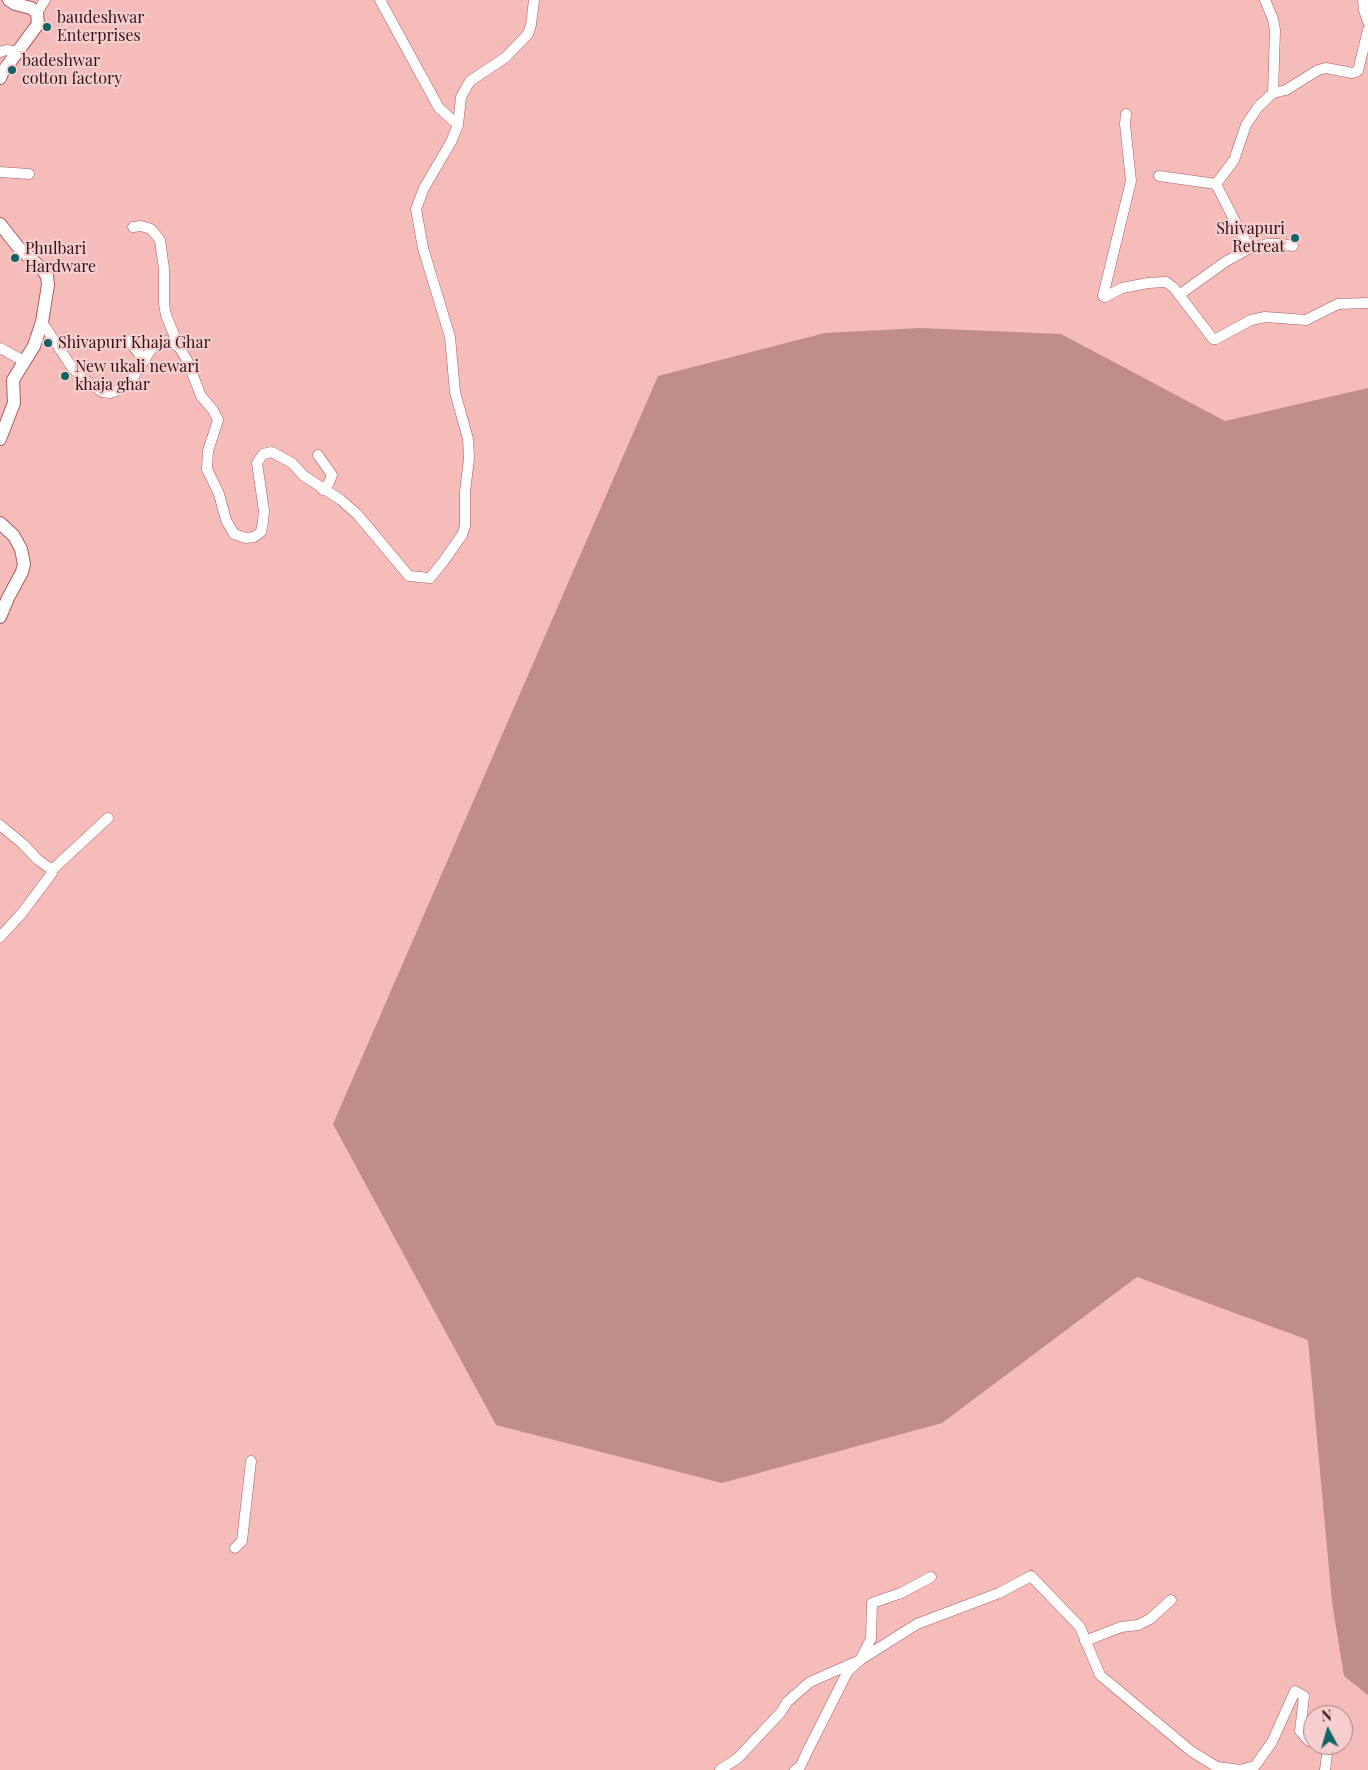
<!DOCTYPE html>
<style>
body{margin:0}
#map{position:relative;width:1368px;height:1770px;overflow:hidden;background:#f5bcba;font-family:"Playfair Display",serif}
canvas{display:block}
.north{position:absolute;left:1303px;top:1705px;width:50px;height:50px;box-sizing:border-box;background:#f5cecd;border:1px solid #a78282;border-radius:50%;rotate:354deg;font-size:14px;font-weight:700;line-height:20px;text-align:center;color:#321011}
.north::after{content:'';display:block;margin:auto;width:18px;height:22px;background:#126367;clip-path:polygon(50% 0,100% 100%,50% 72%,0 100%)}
</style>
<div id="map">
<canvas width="1368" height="1770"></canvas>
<div class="north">N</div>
</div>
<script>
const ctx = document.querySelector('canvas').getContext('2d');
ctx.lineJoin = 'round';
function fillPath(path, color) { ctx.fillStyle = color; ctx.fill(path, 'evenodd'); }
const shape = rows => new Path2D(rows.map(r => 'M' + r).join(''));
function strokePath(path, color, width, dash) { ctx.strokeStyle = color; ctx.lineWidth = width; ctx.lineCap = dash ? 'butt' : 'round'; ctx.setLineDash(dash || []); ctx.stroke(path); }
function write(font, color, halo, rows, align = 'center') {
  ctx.font = font + ' "Playfair Display",serif'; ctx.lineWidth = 4.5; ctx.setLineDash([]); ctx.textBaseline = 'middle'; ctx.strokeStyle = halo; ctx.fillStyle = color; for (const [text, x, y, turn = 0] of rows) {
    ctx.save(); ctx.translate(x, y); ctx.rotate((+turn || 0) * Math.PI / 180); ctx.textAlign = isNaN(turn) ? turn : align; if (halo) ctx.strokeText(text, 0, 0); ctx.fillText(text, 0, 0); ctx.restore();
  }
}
fillPath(shape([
 [919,328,1061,334,1225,421,1368,388,1368,1695,1344,1676,1332,1602,1308,1340,1137,1277,942,1423,722,1483,496,1425,333,1124,658,376,825,333]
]), '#bf8d8b');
const minor = shape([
 [380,0,439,108,458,125],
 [1363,0,1364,10,1368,22],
 [37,13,45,0],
 [0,52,6,50,18,52],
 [1273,93,1286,90,1318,70,1326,68,1352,73,1358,71,1368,30],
 [1126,114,1125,124,1131,181,1103,296,1105,297,1122,288,1148,283,1166,282,1174,288,1213,339,1216,339,1251,320,1265,317,1306,320,1338,304,1368,303],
 [0,172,29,174],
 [1159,176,1216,184],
 [133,227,141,226,151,229,160,240,164,269,164,304,166,315,179,347],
 [1250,248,1240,231,1216,184,1234,160,1246,125,1258,107,1273,93,1275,30,1273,19,1265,0],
 [1179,295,1225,262,1250,248,1268,244,1281,244,1293,246],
 [42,322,71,366,82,378,102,392,110,393,117,391,132,379,152,348,158,343,166,341,179,347,187,360,201,396,213,410,218,420,208,451,207,469,219,494,226,520,234,534,246,538,254,537,261,532,263,522,264,511,257,463,263,454,272,452,292,463,304,476,341,500,357,514,409,576,430,578,443,562,462,535,465,526,465,492,469,458,468,439,455,392,450,337,423,248,416,209,424,188,451,142,458,125,461,97,470,81,506,57,528,34,531,25,534,0],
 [128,340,140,355,145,358],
 [0,348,24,361],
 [318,455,332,475,329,483,323,490],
 [0,825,23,844,37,859,52,870,52,873,22,913,0,937],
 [52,870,108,818],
 [235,1548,242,1541,251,1461],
 [1085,1641,1121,1627,1138,1625,1150,1619,1171,1600],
 [720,1770,738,1758,781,1712,787,1702,810,1682,860,1660,871,1639,872,1603,901,1593,931,1577],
 [795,1770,800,1767,807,1752,848,1671,860,1660,917,1624,999,1593,1031,1576,1080,1627,1100,1675,1191,1751,1217,1767,1240,1770,1255,1766,1272,1742,1295,1691,1304,1696,1300,1731,1309,1741,1313,1739],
 [1325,1770,1328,1746,1326,1745]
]);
const tertiary = shape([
 [0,78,2,73,38,24,37,13,31,8,15,4,9,0],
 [0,224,19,248,41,268,47,276,48,285,42,322,34,346,13,380,14,403,0,439],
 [0,523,14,536,21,549,24,564,22,572,8,598,0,617]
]);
strokePath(minor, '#ae5a5b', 11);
strokePath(tertiary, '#ae5a5b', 14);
strokePath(minor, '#fff', 10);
strokePath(tertiary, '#fff', 12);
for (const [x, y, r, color] of [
 [47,27,5,"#126367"],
 [12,70,5,"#126367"],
 [1295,238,5,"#126367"],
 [15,258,5,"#126367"],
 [48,343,5,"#126367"],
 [65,376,5,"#126367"]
]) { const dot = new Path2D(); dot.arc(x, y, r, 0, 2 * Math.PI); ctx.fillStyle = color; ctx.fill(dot); strokePath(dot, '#f5cecd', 2); }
write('16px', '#321011', '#f5cecd', [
 ["baudeshwar",57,18],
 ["Enterprises",57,36],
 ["badeshwar",22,61],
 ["cotton factory",22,79],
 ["Shivapuri",1285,229,"right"],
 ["Retreat",1285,247,"right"],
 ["Phulbari",25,249],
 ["Hardware",25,267],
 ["Shivapuri Khaja Ghar",58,343],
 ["New ukali newari",75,367],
 ["khaja ghar",75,385]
], 'left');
</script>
